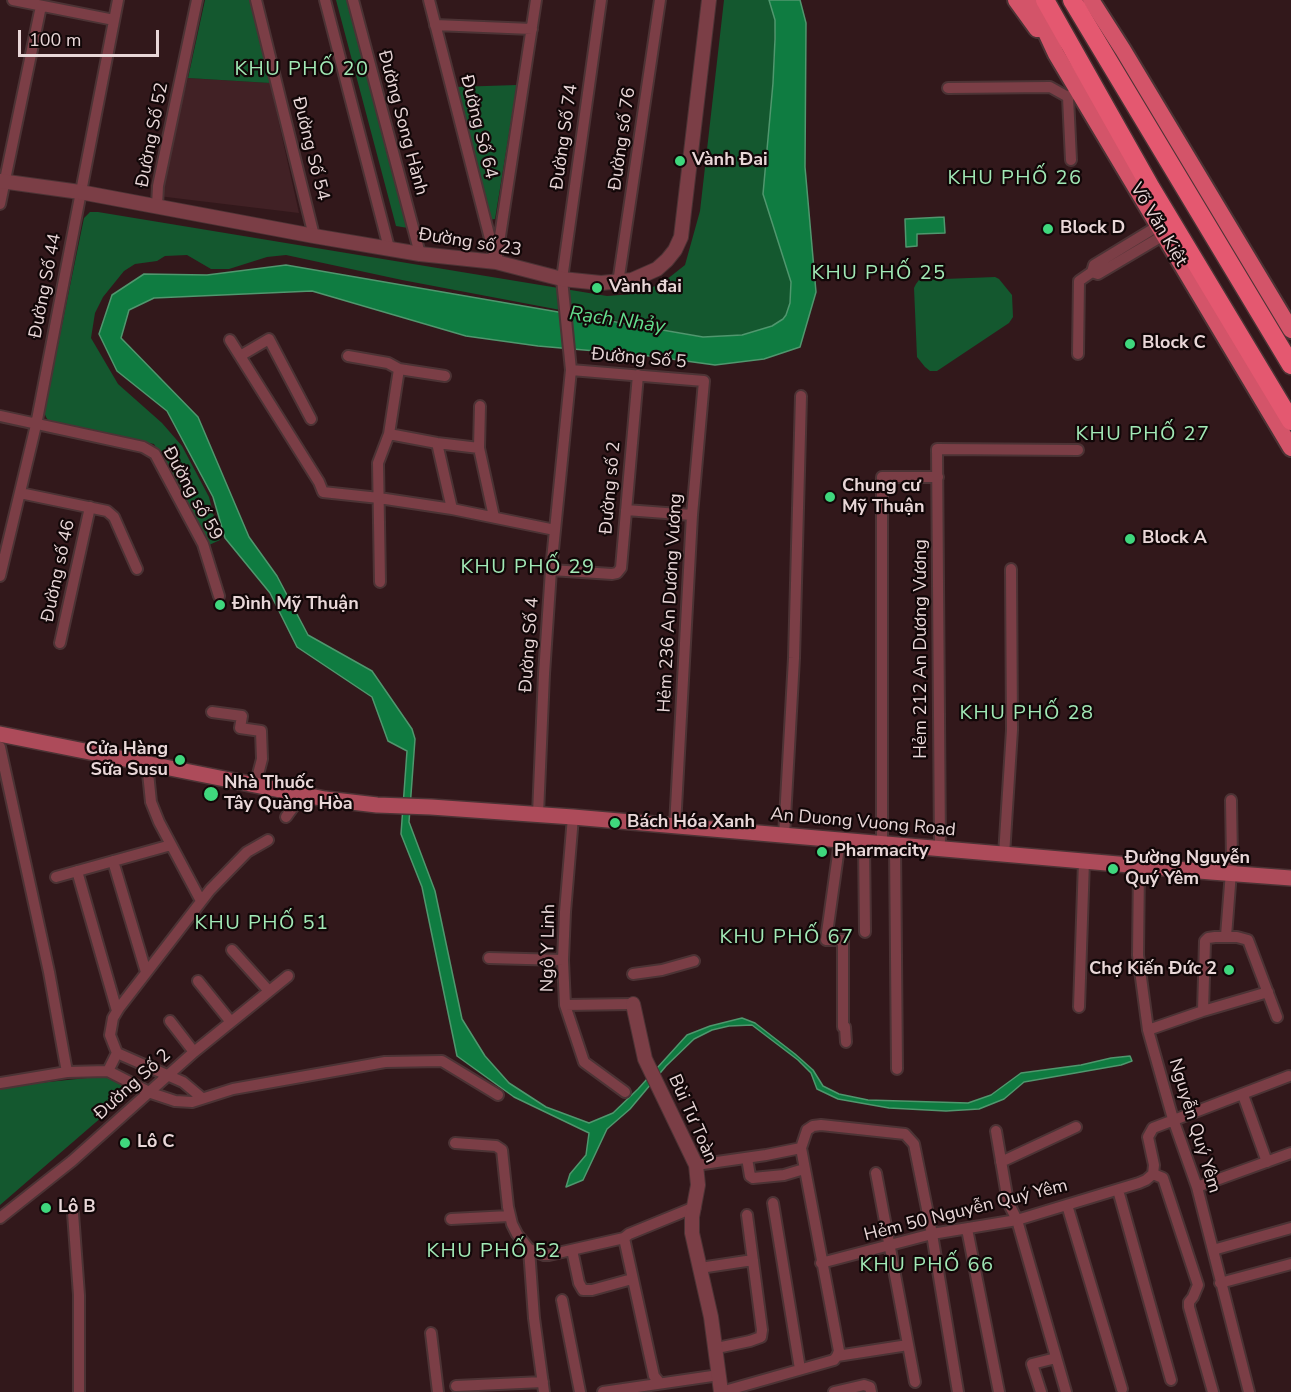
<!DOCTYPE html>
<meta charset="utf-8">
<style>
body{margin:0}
#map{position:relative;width:1291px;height:1392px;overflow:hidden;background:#32181b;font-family:"Nunito Sans",sans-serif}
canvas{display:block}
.scale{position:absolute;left:18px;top:30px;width:141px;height:27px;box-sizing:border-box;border:3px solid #e9d7d8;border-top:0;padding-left:8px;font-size:18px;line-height:21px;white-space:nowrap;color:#e9d7d8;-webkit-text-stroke:4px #120708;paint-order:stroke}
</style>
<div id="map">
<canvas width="1291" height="1392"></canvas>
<div class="scale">100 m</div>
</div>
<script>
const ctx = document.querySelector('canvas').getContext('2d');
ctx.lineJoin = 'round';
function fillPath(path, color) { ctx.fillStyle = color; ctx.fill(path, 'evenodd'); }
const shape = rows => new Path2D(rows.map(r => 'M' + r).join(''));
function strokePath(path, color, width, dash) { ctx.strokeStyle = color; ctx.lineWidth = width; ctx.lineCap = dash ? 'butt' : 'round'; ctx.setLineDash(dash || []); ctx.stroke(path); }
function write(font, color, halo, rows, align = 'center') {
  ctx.font = font + ' "Nunito Sans",sans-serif'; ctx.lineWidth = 4.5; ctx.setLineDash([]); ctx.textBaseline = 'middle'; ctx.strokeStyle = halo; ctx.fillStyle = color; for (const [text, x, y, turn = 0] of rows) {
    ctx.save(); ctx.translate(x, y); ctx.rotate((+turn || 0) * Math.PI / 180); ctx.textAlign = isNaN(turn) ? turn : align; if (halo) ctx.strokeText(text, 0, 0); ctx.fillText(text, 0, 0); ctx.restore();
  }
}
fillPath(shape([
 [188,78,270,83,299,213,158,196]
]), '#412125');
fillPath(shape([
 [205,0,250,0,270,83,188,78],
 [336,0,348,0,408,228,396,226],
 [724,0,769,0,775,20,773,83,763,194,791,282,790,304,786,315,783,319,772,326,742,335,703,337,402,280,286,255,267,257,229,269,211,269,187,255,165,256,157,261,135,264,124,271,103,297,95,313,91,338,118,384,162,423,182,446,209,497,220,540,209,545,154,444,49,422,46,417,44,412,84,218,90,212,98,212,607,296,633,294,661,284,685,265,700,211],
 [517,85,495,219,488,220,455,87],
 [995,277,999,279,1012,295,1013,317,1009,323,937,371,930,371,925,367,917,357,914,288,916,284,919,280],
 [106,1076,124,1084,127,1089,125,1097,0,1205,0,1087]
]), '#14582f');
const water = shape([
 [769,0,800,0,806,23,805,167,816,292,800,347,764,359,715,365,642,355,538,346,466,336,312,291,154,298,129,310,121,338,198,417,249,537,277,576,308,635,372,671,412,729,415,739,409,822,435,891,462,1019,485,1056,509,1083,546,1107,589,1123,613,1113,638,1089,687,1035,710,1026,742,1018,755,1023,795,1054,813,1070,823,1086,839,1094,868,1100,968,1103,991,1095,1021,1073,1081,1065,1111,1058,1130,1056,1132,1061,1121,1065,1024,1082,1004,1099,979,1109,946,1111,889,1108,838,1099,817,1089,811,1073,798,1060,752,1025,729,1026,712,1030,694,1039,666,1066,630,1109,607,1129,583,1180,566,1187,570,1174,586,1155,589,1133,514,1097,457,1056,422,887,401,834,407,751,388,741,372,697,297,647,270,593,225,538,213,497,167,411,117,371,99,334,112,295,144,274,207,275,286,265,703,337,742,335,772,326,783,319,786,315,790,303,791,282,763,194,773,83,775,39,775,20,769,0],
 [944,217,945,233,917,234,917,246,906,247,905,219,944,217]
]);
fillPath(water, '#0f7c41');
strokePath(water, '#50976e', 1.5);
const minor = shape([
 [13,0,114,20],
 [256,0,314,236],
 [325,0,389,248],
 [353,0,420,254],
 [429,0,496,262],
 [435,25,532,29],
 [948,88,1050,87,1068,97],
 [1071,160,1068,97,1073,94],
 [0,204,41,6],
 [157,206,158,186,197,0],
 [1158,226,1094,265,1092,272,1098,274,1164,235],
 [497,256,536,0],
 [618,283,660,0],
 [230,340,319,482,323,492,379,498,452,509,555,530],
 [1078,354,1079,281,1092,272],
 [240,356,269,339,311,419],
 [348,356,388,363,399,369,445,376],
 [571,370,704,381,692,515,675,826],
 [480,406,479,448,494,517],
 [0,416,143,447,155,454,203,544,219,596],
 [389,434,437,443,479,448],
 [437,443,452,509],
 [20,493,107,511,114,517,137,569],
 [626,510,692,515],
 [551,570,612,574,617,573,621,568,638,375],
 [0,576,36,425,118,0],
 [380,582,378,463,389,434,399,369],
 [60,643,90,507],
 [212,712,242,716,240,728,261,731,262,759,255,786],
 [0,747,49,972,67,1072],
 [147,763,151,802,159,822,201,901],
 [538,814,544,674,551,570,571,370,562,279,601,0],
 [286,817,302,795],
 [573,817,565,912,563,960,565,1005,584,1062,625,1092],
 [784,836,794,658,801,396],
 [840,840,826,940,843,940,843,1027,845,1027,846,1042],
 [864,841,865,932],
 [882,843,882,477,938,477],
 [895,845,897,1069],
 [940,849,937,449,1078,450],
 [1004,855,1012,730,1011,569],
 [113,861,146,972],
 [1139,866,1138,955,1148,1030,1173,1119,1197,1187,1249,1392],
 [77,871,117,1011],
 [56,877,171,845],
 [1226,936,1232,859,1231,800],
 [232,950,269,991],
 [489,958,563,960],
 [633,974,662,970,694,961],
 [198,981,231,1022],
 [565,1005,633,1004],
 [1079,1007,1084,861],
 [1203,1011,1205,941,1208,938,1215,937,1237,937,1248,940,1277,1017],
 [170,1021,194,1052],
 [1148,1030,1203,1011,1268,992],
 [117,1053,183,1082,202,1098],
 [108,1071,117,1053,110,1035,113,1018,119,1008,210,890,247,852,268,840],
 [0,1083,67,1072,108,1071,151,1093,175,1101,192,1102,233,1089,385,1062,442,1061,498,1095],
 [1243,1095,1267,1162],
 [996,1131,1008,1202,1017,1220,1066,1392],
 [455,1143,496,1146,502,1150,508,1207,512,1224,517,1234,529,1249,544,1255,549,1255,624,1238,629,1234,695,1207],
 [747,1158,750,1176,753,1178,784,1175,804,1169],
 [1001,1162,1076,1127],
 [696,1165,766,1155,801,1148],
 [876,1173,915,1382],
 [1153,1174,1163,1178,1198,1285,1193,1297,1189,1302,1189,1307,1213,1392],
 [1197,1187,1291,1153],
 [1118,1190,1171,1380],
 [773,1203,800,1369],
 [1067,1205,1122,1389],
 [73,1213,79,1295,79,1392],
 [0,1218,72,1161,194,1052,288,976],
 [451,1219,509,1216],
 [967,1229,999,1392],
 [624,1238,654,1376,660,1383],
 [529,1249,534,1318,544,1392],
 [572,1250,579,1283,583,1290,592,1290,632,1279],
 [1213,1250,1291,1228],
 [821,1263,932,1234,1017,1220,1139,1183,1146,1180,1153,1174,1154,1165,1148,1137,1153,1128,1289,1076],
 [700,1268,753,1260],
 [1220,1283,1291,1264],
 [562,1300,580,1392],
 [431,1333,438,1392],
 [717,1348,750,1341,761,1337,762,1330,747,1215],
 [837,1356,839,1351,801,1148,807,1130,813,1126,821,1125,905,1134,914,1144,932,1234,958,1392],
 [456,1386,543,1382],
 [603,1392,719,1375],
 [721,1392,834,1360,837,1356,908,1345],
 [834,1392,864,1385,870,1387,871,1392],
 [1041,1392,1032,1364,1056,1358]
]);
const tertiary = shape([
 [0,181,80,192,314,236,420,254,496,262,562,279,601,283,632,280,657,269,667,260,675,250,681,237,709,0],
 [633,1004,645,1059,696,1165,698,1185,692,1217,692,1233,711,1317,721,1392]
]);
const secondary = shape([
 [0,734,325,799,377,805,431,807,573,817,1211,872,1291,878]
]);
const primary = shape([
 [1016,0,1037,29],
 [1031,0,1056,54,1291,448],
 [1091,0,1123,50,1291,330]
]);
const trunk = shape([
 [1045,0,1151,188,1291,421],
 [1072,0,1291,365]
]);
strokePath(minor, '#4c3335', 14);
strokePath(tertiary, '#4c3335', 16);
strokePath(secondary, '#4c3335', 18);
strokePath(primary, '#4c3335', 20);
strokePath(trunk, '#4c3335', 21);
strokePath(minor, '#7b3e46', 10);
strokePath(tertiary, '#7b3e46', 14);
strokePath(secondary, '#ad4b5a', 15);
strokePath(primary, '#d35469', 16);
strokePath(trunk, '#e45870', 18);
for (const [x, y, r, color] of [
 [680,161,6,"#3fd77d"],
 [1048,229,6,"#3fd77d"],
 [597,288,6,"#3fd77d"],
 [1130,344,6,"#3fd77d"],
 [830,497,6,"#3fd77d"],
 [1130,539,6,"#3fd77d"],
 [220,605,6,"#3fd77d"],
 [180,760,6,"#3fd77d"],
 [211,794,8,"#3fd77d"],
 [615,823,6,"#3fd77d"],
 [822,852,6,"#3fd77d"],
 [1113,869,6,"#3fd77d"],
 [1229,970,6,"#3fd77d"],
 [125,1143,6,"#3fd77d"],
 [46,1208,6,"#3fd77d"]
]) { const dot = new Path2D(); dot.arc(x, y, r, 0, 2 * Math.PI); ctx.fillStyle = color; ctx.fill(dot); strokePath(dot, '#120708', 2); }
write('18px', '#e9d7d8', '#120708', [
 ["Đường Song Hành",402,123,75],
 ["Đường Số 64",478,127,76],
 ["Đường Số 52",153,135,-79],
 ["Đường Số 74",565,137,-82],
 ["Đường số 76",623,139,-82],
 ["Đường Số 54",310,149,76],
 ["Võ Văn Kiệt",1158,225,59],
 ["Đường số 23",470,243,9],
 ["Đường Số 44",46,286,-79],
 ["Đường Số 5",639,359,5],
 ["Đường số 2",611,488,-85],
 ["Đường số 59",192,494,61],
 ["Đường số 46",59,571,-78],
 ["Hẻm 236 An Dương Vương",671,603,-87],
 ["Đường Số 4",530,645,-86],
 ["Hẻm 212 An Dương Vương",922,649,-90],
 ["An Duong Vuong Road",863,823,5],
 ["Ngô Y Linh",549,948,-89],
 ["Đường Số 2",133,1085,-42],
 ["Bùi Tư Toàn",692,1119,66],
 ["Nguyễn Quý Yêm",1194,1126,73],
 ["Hẻm 50 Nguyễn Quý Yêm",966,1211,-14]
]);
write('bold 18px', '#e9d7d8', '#120708', [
 ["Vành Đai",692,161],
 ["Block D",1060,229],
 ["Vành đai",609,288],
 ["Block C",1142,344],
 ["Chung cư",842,487],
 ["Mỹ Thuận",842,508],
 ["Block A",1142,539],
 ["Đình Mỹ Thuận",232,605],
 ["Cửa Hàng",168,750,"right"],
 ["Sữa Susu",168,771,"right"],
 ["Nhà Thuốc",224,784],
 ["Tây Quàng Hòa",224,805],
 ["Bách Hóa Xanh",627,823],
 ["Pharmacity",834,852],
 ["Đường Nguyễn",1125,859],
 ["Quý Yêm",1125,880],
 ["Chợ Kiến Đức 2",1217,970,"right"],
 ["Lô C",137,1143],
 ["Lô B",58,1208]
], 'left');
ctx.letterSpacing = '1.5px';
write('20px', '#a2e9b6', '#120708', [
 ["KHU PHỐ 20",302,70],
 ["KHU PHỐ 26",1015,179],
 ["KHU PHỐ 25",879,274],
 ["KHU PHỐ 27",1143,435],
 ["KHU PHỐ 29",528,568],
 ["KHU PHỐ 28",1027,714],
 ["KHU PHỐ 51",262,924],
 ["KHU PHỐ 67",787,938],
 ["KHU PHỐ 52",494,1252],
 ["KHU PHỐ 66",927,1266]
]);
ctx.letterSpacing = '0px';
write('italic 20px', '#63de8e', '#120708', [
 ["Rạch Nhảy",617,321,8]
]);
</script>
